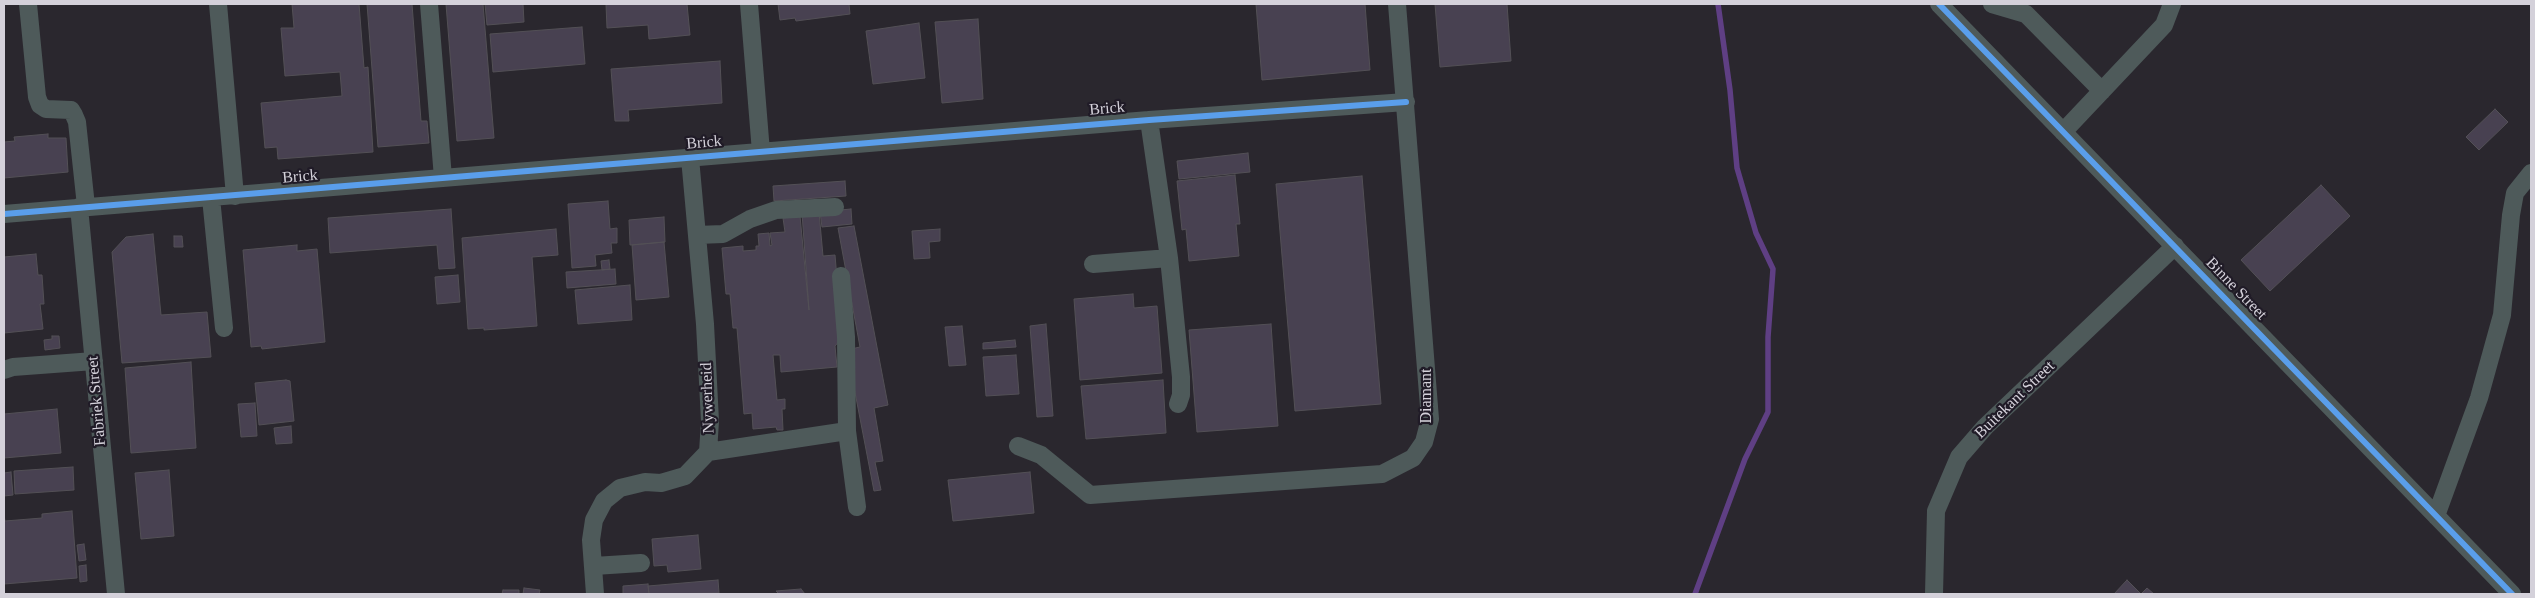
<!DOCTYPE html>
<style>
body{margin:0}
#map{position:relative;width:2535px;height:598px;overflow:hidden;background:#2a272e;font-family:"Times New Roman",serif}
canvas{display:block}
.frame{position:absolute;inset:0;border:5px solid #d4d1da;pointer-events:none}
</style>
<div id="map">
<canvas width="2535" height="598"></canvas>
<div class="frame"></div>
</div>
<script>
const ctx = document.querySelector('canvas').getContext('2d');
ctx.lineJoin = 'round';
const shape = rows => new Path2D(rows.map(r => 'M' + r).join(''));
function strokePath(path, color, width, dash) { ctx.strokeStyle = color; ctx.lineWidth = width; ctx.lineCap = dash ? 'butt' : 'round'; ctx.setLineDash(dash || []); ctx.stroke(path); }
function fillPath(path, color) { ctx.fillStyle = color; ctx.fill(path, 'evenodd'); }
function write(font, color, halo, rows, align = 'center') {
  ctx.font = font + ' "Times New Roman",serif'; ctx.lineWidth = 4.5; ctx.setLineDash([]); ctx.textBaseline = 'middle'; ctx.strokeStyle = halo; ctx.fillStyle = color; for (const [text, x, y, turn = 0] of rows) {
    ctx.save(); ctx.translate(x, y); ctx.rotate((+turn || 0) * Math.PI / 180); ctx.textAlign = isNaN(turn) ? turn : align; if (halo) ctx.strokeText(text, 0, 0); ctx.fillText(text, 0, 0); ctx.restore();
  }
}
strokePath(shape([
 [1695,594,1745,459,1768,412,1768,337,1773,269,1756,233,1737,168,1730,90,1718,4]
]), '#5f3f84', 5.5);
const building = shape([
 [292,4,359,4,364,68,368,67,373,152,278,159,277,147,265,148,261,103,342,96,340,72,285,76,281,28,294,28,292,4],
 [367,4,412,4,421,121,427,121,429,143,378,147,367,4],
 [446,4,483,4,494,138,457,141,446,4],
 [485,4,523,4,524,22,487,25,485,4],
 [606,4,687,4,690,35,649,39,648,25,607,28,606,4],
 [778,4,849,4,850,14,796,21,795,18,780,20,778,4],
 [1256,4,1365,4,1370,70,1262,80,1256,4],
 [1435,4,1507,4,1511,61,1440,67,1435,4],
 [978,19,983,99,942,103,935,22,978,19],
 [919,23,925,78,873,84,866,31,919,23],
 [582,27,585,64,493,72,490,34,582,27],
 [720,61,722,103,628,110,629,121,615,121,611,69,720,61],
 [2495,109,2508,122,2479,150,2466,137,2495,109],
 [48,134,48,138,66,138,68,172,4,178,4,142,15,141,14,137,48,134],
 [1248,153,1250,172,1179,179,1177,161,1248,153],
 [1235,175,1240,224,1236,224,1239,256,1189,261,1186,229,1182,230,1177,181,1235,175],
 [1362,176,1381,404,1295,411,1276,184,1362,176],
 [845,181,846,196,774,201,773,186,845,181],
 [2321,185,2350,216,2270,291,2241,260,2321,185],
 [608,201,610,229,617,228,617,243,611,243,612,253,595,255,596,266,572,268,568,204,608,201],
 [451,209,455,268,439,269,437,245,330,253,328,218,451,209],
 [851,209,852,224,822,227,820,212,851,209],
 [819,212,823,256,835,255,842,338,835,346,837,367,781,372,780,355,773,355,777,400,785,399,785,409,782,409,783,430,777,430,776,427,753,429,752,413,744,414,737,328,733,328,730,294,726,294,722,248,743,246,743,251,756,250,756,246,759,246,758,234,769,233,770,246,772,245,770,233,785,232,783,218,800,216,809,310,802,213,819,212],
 [664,217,665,242,630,245,629,220,664,217],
 [854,226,888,405,874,408,883,461,875,462,881,490,874,491,848,356,851,349,860,347,838,228,854,226],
 [556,229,558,255,532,257,537,326,484,330,484,328,468,329,462,238,556,229],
 [940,229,940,241,929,242,930,258,914,259,912,231,940,229],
 [153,234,161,315,207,312,211,357,122,363,112,252,126,237,153,234],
 [174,236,182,236,183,247,174,247,174,236],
 [664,242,669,297,636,300,632,245,664,242],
 [297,245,297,251,317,249,325,342,262,349,261,346,251,347,243,250,297,245],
 [36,254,38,275,42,275,44,304,40,304,43,329,4,333,4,257,36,254],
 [609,260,610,269,602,270,601,261,609,260],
 [615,269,616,284,567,288,566,272,615,269],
 [458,275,460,302,437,304,435,277,458,275],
 [630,285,632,320,578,324,575,290,630,285],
 [1133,294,1134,308,1157,306,1162,373,1080,380,1074,299,1133,294],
 [1046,324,1053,416,1037,417,1030,326,1046,324],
 [1271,324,1278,426,1197,432,1189,330,1271,324],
 [962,326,966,365,949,366,945,327,962,326],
 [52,336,59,336,60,348,45,350,44,340,52,339,52,336],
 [1015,340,1016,347,983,349,983,343,1015,340],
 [1016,355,1019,394,986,396,983,357,1016,355],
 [191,362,196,448,131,453,125,368,191,362],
 [286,380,290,381,294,421,259,425,255,383,286,380],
 [1163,380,1166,433,1086,439,1081,386,1163,380],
 [255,403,257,436,241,437,238,404,255,403],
 [57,409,61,453,4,458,4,414,57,409],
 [291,426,292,443,276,444,274,428,291,426],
 [73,467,74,490,15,494,14,471,73,467],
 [169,470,174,536,141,539,135,473,169,470],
 [11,472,13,495,4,496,4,473,11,472],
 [1030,472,1034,513,953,521,948,480,1030,472],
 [72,511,77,578,4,584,4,515,5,521,42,518,42,514,72,511],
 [698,535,701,569,668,572,667,565,654,566,652,539,698,535],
 [84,544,86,560,79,561,77,545,84,544],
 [86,565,87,581,80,582,79,566,86,565],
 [718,580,719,593,649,594,648,586,718,580],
 [2127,580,2141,594,2147,588,2154,594,2114,594,2127,580],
 [648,584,649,594,623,594,623,586,648,584],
 [524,588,540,590,539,594,523,594,524,588],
 [801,589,805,594,779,594,776,591,801,589],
 [503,590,519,590,519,594,502,594,503,590]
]);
fillPath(building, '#484151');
strokePath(building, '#535056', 1);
strokePath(shape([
 [28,4,37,97,40,105,46,109,71,110,74,115,77,122,86,206],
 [218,4,235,196],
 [429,4,443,178],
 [749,4,761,152],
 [1939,4,2512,594],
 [1992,4,2026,14,2102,91],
 [1149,120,1169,258,1181,377,1181,395,1178,404],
 [2063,132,2164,25,2172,4],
 [211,198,224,328],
 [79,207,116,594],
 [4,214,1149,120,1406,102],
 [697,235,723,234,750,219,776,210,835,207],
 [1093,264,1169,258],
 [841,276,846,337,847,431,857,507],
 [4,370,13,367,94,361],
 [1018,446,1041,455,1090,495,1382,474,1413,458,1424,442,1430,419,1397,4],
 [708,452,847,431],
 [2436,516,2479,398,2502,315,2511,215,2515,193,2531,173],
 [594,566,641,563],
 [595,594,591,540,594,520,604,501,620,488,645,482,661,483,685,476,708,452,710,421,705,324,690,158],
 [1934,594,1936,511,1959,457,1985,427,2175,246]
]), '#4e5a5a', 18);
strokePath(shape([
 [1939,4,2512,594],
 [4,214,1149,120,1406,102]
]), '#5a9eea', 6);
write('16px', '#d4d1da', '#201b27', [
 ["Brick",1107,109,-5],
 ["Brick",704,143,-5],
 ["Brick",300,177,-5],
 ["Binne Street",2236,289,46],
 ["Diamant",1427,396,-90],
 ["Nywerheid",708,398,-92],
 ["Buitekant Street",2015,400,-44],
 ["Fabriek Street",97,401,-95]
]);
</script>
